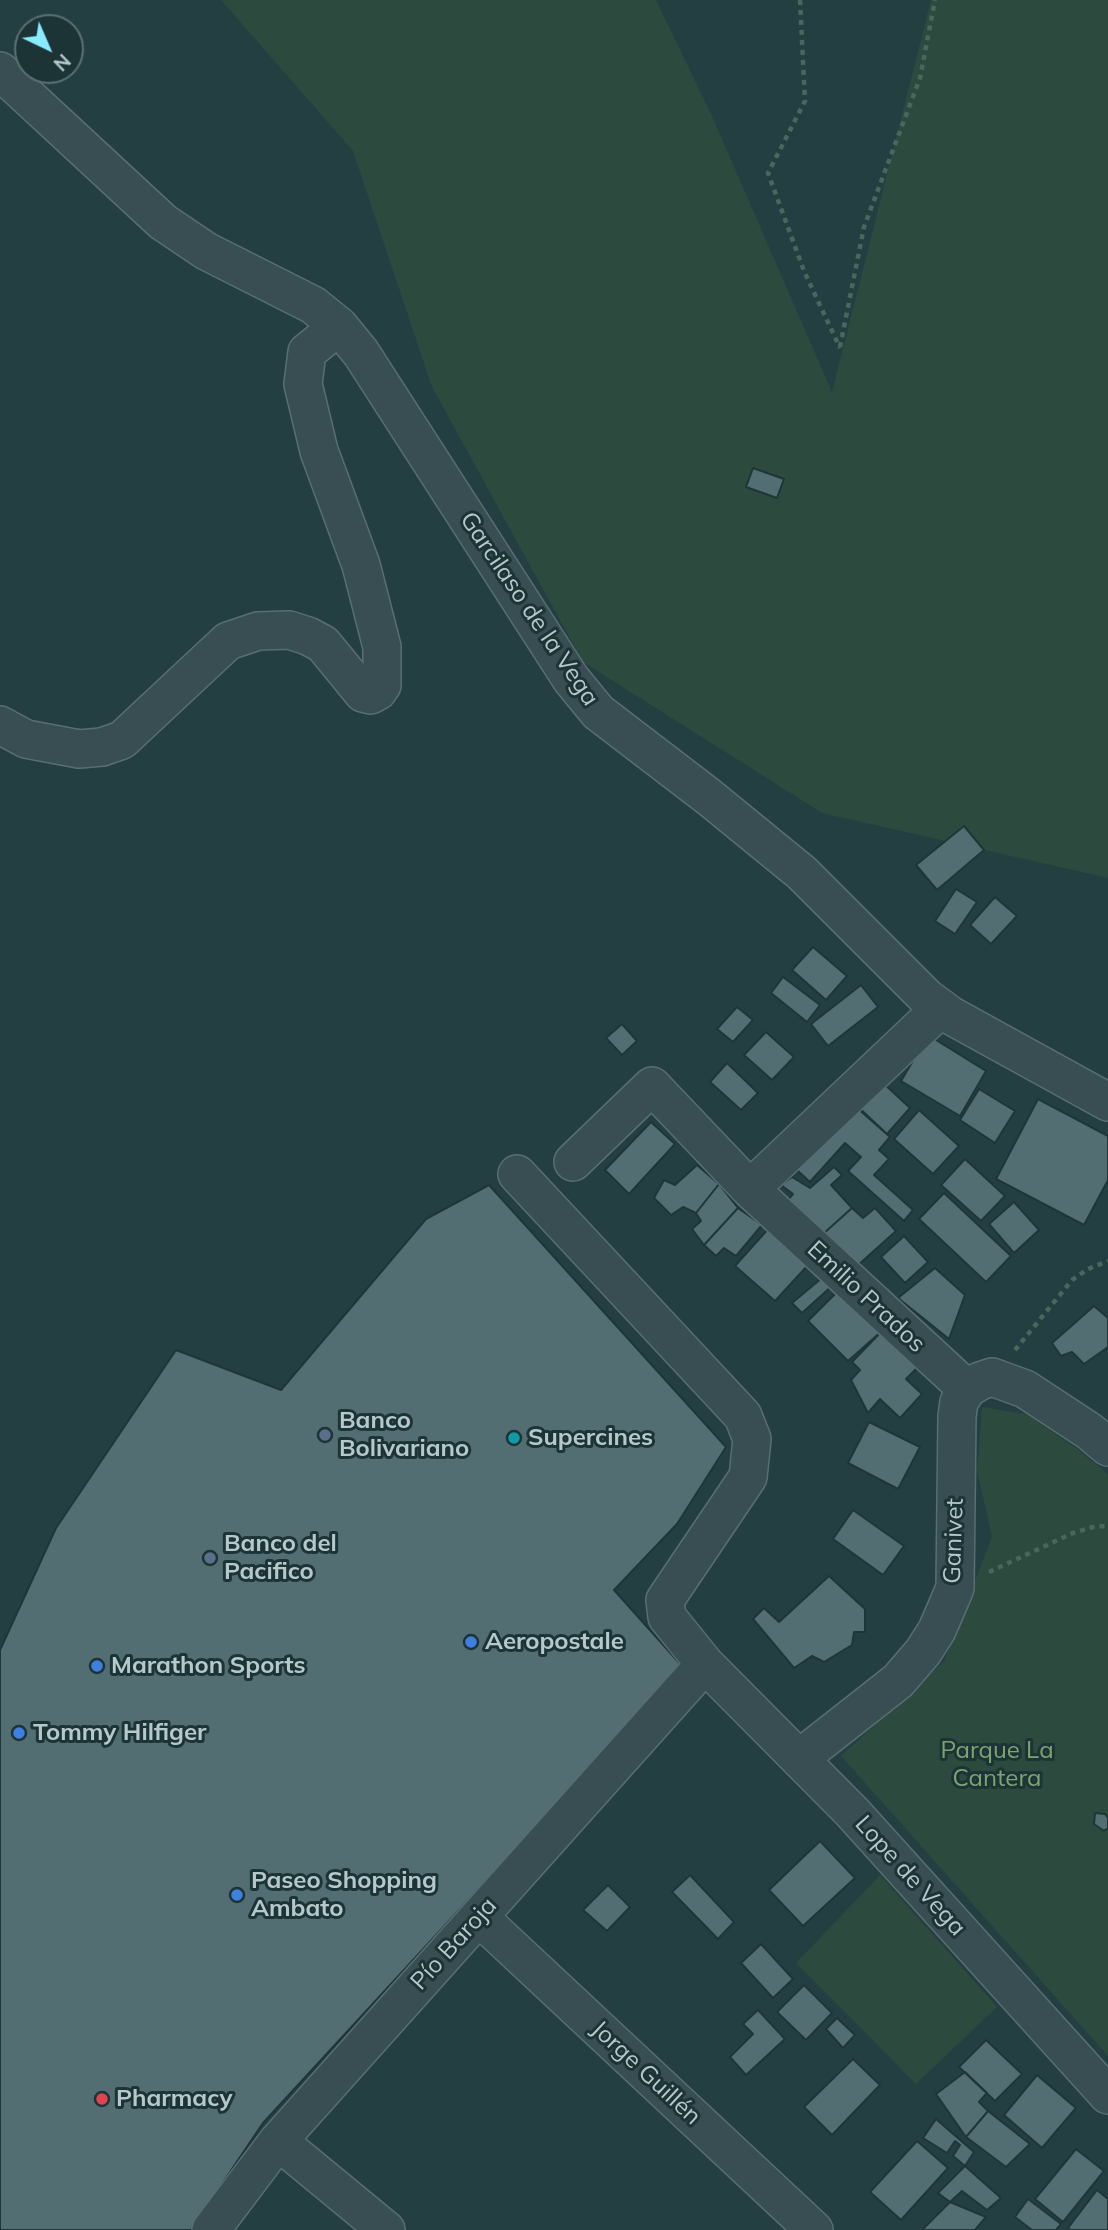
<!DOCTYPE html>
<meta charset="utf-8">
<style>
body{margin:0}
#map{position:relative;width:1108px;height:2230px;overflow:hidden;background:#243f42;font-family:Mulish,sans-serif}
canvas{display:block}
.north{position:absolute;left:14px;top:14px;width:70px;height:70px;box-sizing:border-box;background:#1d3437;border:2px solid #5a6f73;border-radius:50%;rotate:136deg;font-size:19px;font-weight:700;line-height:28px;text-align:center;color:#b5c8cc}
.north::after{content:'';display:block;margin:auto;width:24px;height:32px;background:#88ebff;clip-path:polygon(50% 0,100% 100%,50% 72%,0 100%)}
</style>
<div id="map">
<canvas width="1108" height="2230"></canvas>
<div class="north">N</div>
</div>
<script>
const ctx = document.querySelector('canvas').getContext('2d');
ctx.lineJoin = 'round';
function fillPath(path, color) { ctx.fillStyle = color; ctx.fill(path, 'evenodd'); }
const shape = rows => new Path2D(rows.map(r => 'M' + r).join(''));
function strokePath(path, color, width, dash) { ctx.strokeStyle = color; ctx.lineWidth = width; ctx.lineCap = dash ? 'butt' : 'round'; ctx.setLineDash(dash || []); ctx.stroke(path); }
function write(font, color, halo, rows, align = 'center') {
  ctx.font = font + ' Mulish,sans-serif'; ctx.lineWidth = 6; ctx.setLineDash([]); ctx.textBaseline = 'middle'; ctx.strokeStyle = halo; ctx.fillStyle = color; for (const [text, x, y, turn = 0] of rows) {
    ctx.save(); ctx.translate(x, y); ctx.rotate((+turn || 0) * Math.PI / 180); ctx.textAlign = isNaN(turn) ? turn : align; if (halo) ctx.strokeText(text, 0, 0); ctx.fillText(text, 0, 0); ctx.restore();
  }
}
fillPath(shape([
 [221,0,656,0,712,116,832,392,931,0,1108,0,1108,878,822,813,583,662,432,387,353,151],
 [982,1407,1026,1414,1076,1448,1108,1474,1108,2056,841,1756,944,1661,992,1537,977,1471],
 [880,1875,997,2007,916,2084,796,1963]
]), '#2c4a3e');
const building = shape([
 [753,468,784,479,777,498,746,487,753,468],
 [964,826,984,850,937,890,916,865,964,826],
 [956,889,977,902,955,934,935,921,956,889],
 [995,897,1017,916,991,944,970,925,995,897],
 [813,947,847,976,826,1000,792,970,813,947],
 [783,977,820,1005,807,1022,771,993,783,977],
 [861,985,878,1007,828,1046,811,1024,861,985],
 [737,1007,753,1020,733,1042,717,1029,737,1007],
 [622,1024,637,1041,622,1055,606,1038,622,1024],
 [766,1032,794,1057,772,1080,744,1055,766,1032],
 [928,1035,986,1071,960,1116,901,1081,928,1035],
 [727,1063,758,1093,741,1110,710,1082,727,1063],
 [881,1081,910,1108,887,1134,857,1106,881,1081],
 [979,1089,1015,1111,995,1143,960,1120,979,1089],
 [1038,1099,1108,1136,1108,1180,1084,1225,996,1179,1038,1099],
 [856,1107,890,1137,879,1150,889,1159,874,1175,913,1210,904,1221,848,1171,861,1157,845,1143,810,1182,787,1161,856,1107],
 [919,1110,959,1146,933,1174,894,1139,919,1110],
 [651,1122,675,1144,629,1194,605,1170,651,1122],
 [965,1159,1005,1196,981,1221,941,1185,965,1159],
 [697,1165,719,1184,696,1213,683,1207,671,1215,654,1198,664,1180,675,1185,697,1165],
 [834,1167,842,1175,831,1185,852,1208,823,1234,788,1200,793,1194,781,1185,792,1177,810,1188,834,1167],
 [719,1184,738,1208,704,1245,692,1229,701,1221,696,1213,719,1184],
 [489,1185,726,1447,677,1524,614,1590,683,1667,263,2123,191,2230,0,2230,0,1650,56,1528,176,1350,281,1390,426,1219,489,1185],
 [944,1193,1011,1256,986,1282,919,1219,944,1193],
 [1014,1202,1039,1230,1014,1253,989,1224,1014,1202],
 [738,1208,762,1225,736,1256,724,1248,716,1256,704,1245,738,1208],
 [852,1208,863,1218,875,1208,896,1231,856,1267,823,1234,852,1208],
 [769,1228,809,1264,775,1301,735,1266,769,1228],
 [904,1236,928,1262,905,1283,881,1257,904,1236],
 [935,1268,965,1295,949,1339,898,1298,935,1268],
 [823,1277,833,1285,802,1313,792,1303,823,1277],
 [842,1287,883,1330,848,1361,808,1321,842,1287],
 [1094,1306,1108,1318,1108,1347,1084,1364,1072,1352,1061,1356,1052,1343,1094,1306],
 [883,1330,921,1364,906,1379,922,1394,900,1418,880,1399,868,1413,851,1380,860,1370,852,1362,883,1330],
 [869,1422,920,1447,898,1489,848,1463,869,1422],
 [853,1510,904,1546,883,1575,833,1539,853,1510],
 [829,1576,865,1609,865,1632,854,1632,852,1645,824,1662,812,1656,794,1668,753,1619,764,1608,779,1622,829,1576],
 [1095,1813,1105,1814,1108,1818,1108,1828,1104,1831,1094,1824,1095,1813],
 [820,1841,855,1878,803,1926,769,1890,820,1841],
 [690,1875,734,1922,718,1939,672,1892,690,1875],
 [608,1885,630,1907,607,1931,583,1910,608,1885],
 [761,1944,793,1979,773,1998,741,1963,761,1944],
 [804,1985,832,2013,806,2040,777,2012,804,1985],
 [758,2010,785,2039,746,2075,730,2057,753,2034,743,2024,758,2010],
 [837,2018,855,2035,843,2048,826,2029,837,2018],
 [986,2040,1022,2074,995,2101,959,2067,986,2040],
 [853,2059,880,2085,832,2135,804,2107,853,2059],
 [965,2072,987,2093,979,2102,988,2111,966,2137,936,2094,965,2072],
 [1037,2075,1076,2108,1042,2148,1004,2115,1037,2075],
 [988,2111,1030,2144,1006,2167,966,2137,988,2111],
 [936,2119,974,2152,965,2166,953,2156,960,2145,955,2141,947,2153,923,2138,936,2119],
 [917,2141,948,2168,901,2220,870,2192,917,2141],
 [1076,2149,1104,2171,1063,2222,1035,2199,1076,2149],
 [965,2166,1001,2198,987,2210,962,2191,950,2202,938,2193,965,2166],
 [1097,2190,1108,2199,1108,2230,1071,2230,1068,2228,1097,2190],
 [1028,2199,1061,2224,1056,2230,1032,2230,1015,2217,1028,2199],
 [950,2202,986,2217,975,2230,922,2230,950,2202]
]);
fillPath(building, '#526e72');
strokePath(building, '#1f3639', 2);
const minor = shape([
 [0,71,163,222,206,251,313,305,339,326,361,353,571,679,598,712,709,797,802,873,927,998,950,1015,1108,1102],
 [0,725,26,739,79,749,102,747,122,740,228,641,258,631,289,630,308,636,323,644,363,693,371,695,378,691,382,685,382,647,361,565,319,451,303,384,307,352,339,326],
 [573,1162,652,1086,750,1189,967,1389],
 [517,1174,743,1416,752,1439,748,1477,665,1600,667,1617,705,1664,852,1812,1108,2095],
 [750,1189,941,1008],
 [800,1758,898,1681,923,1652,937,1630,955,1588,957,1416,959,1402,967,1389,980,1381,992,1377,1025,1389,1089,1431,1108,1447],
 [479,1917,814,2230],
 [278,2141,386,2230],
 [211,2230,278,2141,705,1664]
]);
strokePath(minor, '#596e72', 40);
strokePath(shape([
 [800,0,805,101,768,173,804,271,840,348],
 [840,347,864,227,920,78,935,0],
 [1015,1350,1072,1280,1088,1269,1108,1261],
 [989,1572,1073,1533,1093,1527,1108,1526]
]), '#4b665d', 4.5, [5, 5]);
strokePath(minor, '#384e52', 37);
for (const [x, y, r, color] of [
 [325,1435,7,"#5c6f8a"],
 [514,1438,7,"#0f9aa8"],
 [210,1558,7,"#5c6f8a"],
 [471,1642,7,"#3f7fe0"],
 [97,1666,7,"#3f7fe0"],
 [19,1733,7,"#3f7fe0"],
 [237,1895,7,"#3f7fe0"],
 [102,2099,7,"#e0444e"]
]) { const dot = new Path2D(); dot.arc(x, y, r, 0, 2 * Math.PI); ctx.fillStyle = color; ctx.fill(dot); strokePath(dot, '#1d3437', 2.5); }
write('24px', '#b5c8cc', '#1d3437', [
 ["Garcilaso de la Vega",529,609,56],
 ["Emilio Prados",866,1297,43],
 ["Ganivet",954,1541,-88],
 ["Lope de Vega",910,1876,48],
 ["Pío Baroja",454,1944,-48],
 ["Jorge Guillén",646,2073,43]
]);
write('bold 24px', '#b5c8cc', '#1d3437', [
 ["Banco",339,1421],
 ["Bolivariano",339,1449],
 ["Supercines",528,1438],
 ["Banco del",224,1544],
 ["Pacifico",224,1572],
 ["Aeropostale",485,1642],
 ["Marathon Sports",111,1666],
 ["Tommy Hilfiger",33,1733],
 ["Paseo Shopping",251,1881],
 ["Ambato",251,1909],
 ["Pharmacy",116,2099]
], 'left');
write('24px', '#7da372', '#1d3437', [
 ["Parque La",997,1751],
 ["Cantera",997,1779]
]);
</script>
